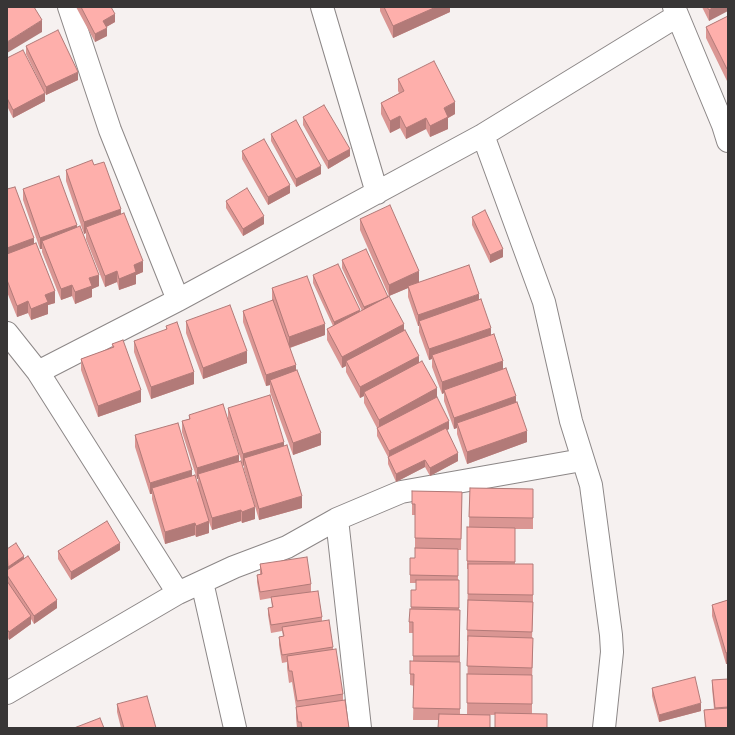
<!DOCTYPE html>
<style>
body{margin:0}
#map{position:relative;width:735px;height:735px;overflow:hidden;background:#f6f1f0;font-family:"Fira Sans Condensed",sans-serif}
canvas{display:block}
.frame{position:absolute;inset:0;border:8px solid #383636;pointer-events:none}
</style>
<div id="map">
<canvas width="735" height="735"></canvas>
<div class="frame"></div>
</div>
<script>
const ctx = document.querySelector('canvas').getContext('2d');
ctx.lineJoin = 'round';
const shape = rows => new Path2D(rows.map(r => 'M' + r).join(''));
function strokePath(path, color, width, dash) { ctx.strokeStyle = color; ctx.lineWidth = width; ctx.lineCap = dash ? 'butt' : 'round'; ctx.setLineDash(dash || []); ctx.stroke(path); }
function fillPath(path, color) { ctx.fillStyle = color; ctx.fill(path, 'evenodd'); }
const minor = shape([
 [69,7,110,130,178,300],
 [322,7,377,193],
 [674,7,723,125,728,141],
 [483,135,544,302,571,421,591,485,611,635,612,652,604,728],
 [7,333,38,372,178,593],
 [38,372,178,300,483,135,677,16],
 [337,519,360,728],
 [202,582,235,728],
 [7,693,178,593,234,567,287,547,337,519,401,492,582,460]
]);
strokePath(minor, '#8c8787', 24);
strokePath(minor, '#fff', 22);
fillPath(shape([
 [76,7,111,7,115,22,106,27,107,36,95,42],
 [380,7,450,7,450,12,393,38,380,11],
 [702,7,728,7,709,21],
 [728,16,727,81,706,38,706,27],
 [26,46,78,80,46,95,26,54],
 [7,58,45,101,13,118,7,106],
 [398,79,455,114,448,118,448,129,430,137,426,129,406,139,400,128,390,133,381,114,381,103,399,93,398,91],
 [303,117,350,156,328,169,303,125],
 [271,134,321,174,296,187,271,141],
 [242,151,290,193,268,205,242,159],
 [94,165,121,214,143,272,136,275,136,284,119,290,117,282,105,287,86,239,86,233,84,234,66,181,66,170],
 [7,189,34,244,55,303,48,305,48,314,31,320,28,313,17,317,7,292],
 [23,189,77,228,99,286,92,289,92,297,75,304,72,296,61,300,42,252,42,249,40,249,23,200],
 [226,201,264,224,243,236,226,208],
 [472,217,503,257,490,263,472,225],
 [360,219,419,282,479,300,503,369,516,402,527,442,467,464,457,434,457,428,454,429,444,401,444,393,442,394,432,367,432,359,429,360,419,332,419,326,418,326,408,297,408,288,389,296,360,230],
 [342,260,404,331,419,363,437,398,449,429,447,430,458,461,430,476,425,467,396,482,388,464,388,457,377,436,377,428,364,403,364,396,360,398,346,372,346,366,342,368,327,340,327,329,333,326,313,283,313,275,360,312,362,311,342,268],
 [272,288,325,335,290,348,296,371,321,445,293,455,270,392,270,385,266,386,243,322,243,311,272,301],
 [186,321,247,363,203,379,186,333],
 [166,326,194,384,151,399,134,352,134,341,166,330],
 [112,344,141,402,98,417,81,370,81,359,112,348],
 [228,408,284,446,302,508,259,520,244,469,244,465,243,466,228,419],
 [189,415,239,461,255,519,242,523,241,521,212,530,209,522,209,533,196,537,195,535,165,544,152,499,152,494,150,494,135,447,135,435,192,476,198,485,198,479,197,479,182,432,182,421,189,419],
 [470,488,533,489,533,529,515,529,515,564,533,564,533,613,532,638,533,649,532,680,532,714,490,715,439,720,413,720,414,686,410,685,410,674,413,661,413,633,409,633,409,622,411,609,411,590,416,590,416,583,410,583,410,558,415,558,415,515,412,515,412,491,462,492,461,550,458,550,458,580,459,580,459,610,460,610,460,714,467,714,468,641,467,641,468,569,467,569,467,527,469,527],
 [7,549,24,559,57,608,34,624,31,619,31,624,9,640,8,638,8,644,7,645],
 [120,550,71,580,58,559,58,551],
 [260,564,311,584,311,592,322,617,322,621,333,647,333,649,343,694,343,700,349,728,297,728,296,718,296,707,292,682,289,683,287,668,287,662,282,663,279,645,279,637,283,636,282,631,271,633,268,615,268,608,272,607,271,598,260,600,257,582,257,575,260,574],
 [728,600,728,664,726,664,712,616,712,605],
 [728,679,728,728,705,728,704,710,714,709,712,688,712,680],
 [652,688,701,711,659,722,652,696],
 [117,704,156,728,121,728,117,712]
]), '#da9693');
fillPath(shape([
 [436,7,450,7,450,12,393,38,393,26],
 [714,7,728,7,728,11,709,21,709,10],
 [115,14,115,22,103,29,103,21],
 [42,20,42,32,7,53,7,42],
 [107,28,107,36,95,42,95,34],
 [727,69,728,69,728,80,727,81],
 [78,72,78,80,46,95,46,87],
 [45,93,45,101,13,118,13,110],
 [455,102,455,114,448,118,448,129,430,137,430,126,444,108],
 [400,116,400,128,390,133,390,121],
 [426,118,426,129,406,139,406,128],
 [350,149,350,156,328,169,328,161],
 [321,166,321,174,296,187,296,179],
 [290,185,290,193,268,205,268,197],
 [121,209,121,220,86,227,86,233,84,234,84,222],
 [264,216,264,224,243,236,243,229],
 [77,225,77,236,42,241,42,249,40,249,40,238],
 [34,238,34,250,7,260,7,248],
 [503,249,503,257,490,263,490,255],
 [143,261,143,272,136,275,136,284,119,290,119,279,134,265],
 [117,271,117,282,105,287,105,276],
 [419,271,419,283,408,286,408,288,389,296,389,285],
 [99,275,99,286,92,289,92,297,75,304,75,292,89,278],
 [72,285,72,296,61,300,61,289],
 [55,291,55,303,48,305,48,314,31,320,31,309,45,295],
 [479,294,479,305,419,321,419,326,418,326,418,315],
 [388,297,364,315,364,307],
 [28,301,28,313,17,317,17,306],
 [360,310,360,318,334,330,334,322],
 [325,324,325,335,289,348,289,337],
 [404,324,404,335,346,361,346,366,342,368,342,357],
 [491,328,491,339,432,355,432,359,429,360,429,349],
 [247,351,247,363,203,379,203,368],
 [419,356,419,367,364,392,364,396,360,398,360,387],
 [503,361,503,373,444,390,444,393,442,394,442,382],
 [296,365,296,376,270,380,270,385,266,386,266,375],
 [194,372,194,384,151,399,151,387],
 [437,388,437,400,379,431,379,420],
 [141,390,141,402,98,417,98,406],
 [516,396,516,407,457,423,457,428,454,429,454,418],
 [449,421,449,429,389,459,389,451],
 [527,431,527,442,467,464,467,452],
 [321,433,321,445,293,455,293,443],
 [284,442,284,453,244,458,244,465,243,466,243,454],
 [458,453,458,461,430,476,430,468],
 [239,455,239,466,198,474,198,479,197,479,197,468],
 [425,460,425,467,396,482,396,474],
 [192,470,192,481,152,488,152,494,150,494,150,483],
 [302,496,302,508,259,520,259,509],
 [255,507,255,519,242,523,242,512],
 [241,510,241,521,212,530,212,518],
 [209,521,209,533,196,537,196,526],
 [195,523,195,535,165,544,165,532],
 [120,543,120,550,71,580,71,572],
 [24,556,24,560,8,571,8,567],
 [57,600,57,608,34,624,34,616],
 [31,616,31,624,9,640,9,632],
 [728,652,728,664,726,664,726,653],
 [701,703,701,711,659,722,659,715]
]), '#b27a78');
const building = shape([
 [7,7,34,7,42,20,7,42,7,7],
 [81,7,111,7,115,14,103,21,107,28,95,34,81,7],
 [384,7,436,7,393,26,384,7],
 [707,7,714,7,709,10,707,7],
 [728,16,728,69,727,69,706,27,728,16],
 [58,30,78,72,46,87,26,46,58,30],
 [23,50,45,93,13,110,7,98,7,58,23,50],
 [434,61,455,102,444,108,448,117,430,126,426,118,406,128,400,116,390,121,381,103,404,91,398,79,434,61],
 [324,105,350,149,328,161,303,117,324,105],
 [296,120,321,166,296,179,271,134,296,120],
 [264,139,290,185,268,197,242,151,264,139],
 [92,160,94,165,104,162,121,209,84,222,66,170,92,160],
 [59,176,77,225,40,238,23,189,59,176],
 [15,187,34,238,7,248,7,189,15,187],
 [247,188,264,216,243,229,226,201,247,188],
 [390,205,419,271,389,285,360,219,390,205],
 [485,210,503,249,490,255,472,217,485,210],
 [124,213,143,261,134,265,136,272,119,279,117,271,105,276,86,227,124,213],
 [80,226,99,275,89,278,92,286,75,292,72,285,61,289,42,241,80,226],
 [36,243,55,291,45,295,48,302,31,309,28,301,17,306,7,280,7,254,36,243],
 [366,249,388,297,364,307,342,260,366,249],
 [338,264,360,310,334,322,313,275,338,264],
 [469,265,479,294,418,315,408,286,469,265],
 [307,276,325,324,289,337,272,288,307,276],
 [389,296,404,324,342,357,327,329,389,296],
 [481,299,491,328,429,349,419,321,481,299],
 [273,300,296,365,266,375,243,311,273,300],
 [230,305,247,351,203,368,186,321,230,305],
 [177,322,194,372,151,387,134,341,167,329,166,326,177,322],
 [405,330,419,356,360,387,346,361,405,330],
 [494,334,503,361,442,382,432,355,494,334],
 [123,340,141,390,98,406,81,359,114,347,112,344,123,340],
 [422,361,437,388,379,420,364,392,422,361],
 [506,368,516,396,454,418,444,390,506,368],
 [297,370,321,433,293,443,270,380,297,370],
 [270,395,284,442,243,454,228,408,270,395],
 [437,397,449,421,389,451,377,428,437,397],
 [517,402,527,431,467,452,457,423,517,402],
 [223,404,239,455,197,468,182,421,190,419,189,415,223,404],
 [178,423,192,470,150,483,135,435,178,423],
 [446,428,458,453,430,468,425,460,396,474,388,457,446,428],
 [287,445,302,496,259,509,244,458,287,445],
 [241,461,255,507,242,512,241,510,212,518,198,474,241,461],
 [195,475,209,521,196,526,195,523,165,532,152,488,195,475],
 [470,488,533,489,533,518,469,517,470,488],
 [412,491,462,492,461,539,415,538,415,504,412,504,412,491],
 [107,521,120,543,71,572,58,551,107,521],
 [467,527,515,528,515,562,467,561,467,527],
 [16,543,24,556,8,567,7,549,16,543],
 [415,548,458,549,458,576,410,575,410,558,415,558,415,548],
 [28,556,57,600,34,616,7,575,7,570,28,556],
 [307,557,311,584,260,592,257,575,262,574,260,564,307,557],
 [468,564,533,564,533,595,468,594,468,564],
 [416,580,459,580,459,608,411,607,411,590,416,590,416,580],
 [7,581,31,616,9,632,7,629,7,581],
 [318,591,322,617,271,625,268,608,273,607,271,597,318,591],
 [468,600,533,602,532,632,467,630,468,600],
 [728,600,728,652,726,653,712,605,728,600],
 [410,609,460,610,459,656,413,656,413,622,409,622,410,609],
 [329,620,333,647,282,655,279,637,284,636,282,627,329,620],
 [468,636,533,638,532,668,467,666,468,636],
 [336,649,343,694,297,701,292,671,289,671,287,656,336,649],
 [410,661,460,662,460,709,413,708,414,674,410,674,410,661],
 [467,674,532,675,532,704,467,703,467,674],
 [695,677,701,703,659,715,652,688,695,677],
 [728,679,728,707,715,708,712,680,728,679],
 [147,696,156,728,124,728,117,704,147,696],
 [345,700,349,728,302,728,301,722,298,722,296,707,345,700],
 [728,708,728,728,706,728,704,710,728,708],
 [495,713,547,714,547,728,495,728,495,713],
 [439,714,490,715,490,728,438,728,439,714],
 [100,718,104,728,74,728,100,718]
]);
fillPath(building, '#feafab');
strokePath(building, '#b27a78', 1);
</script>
